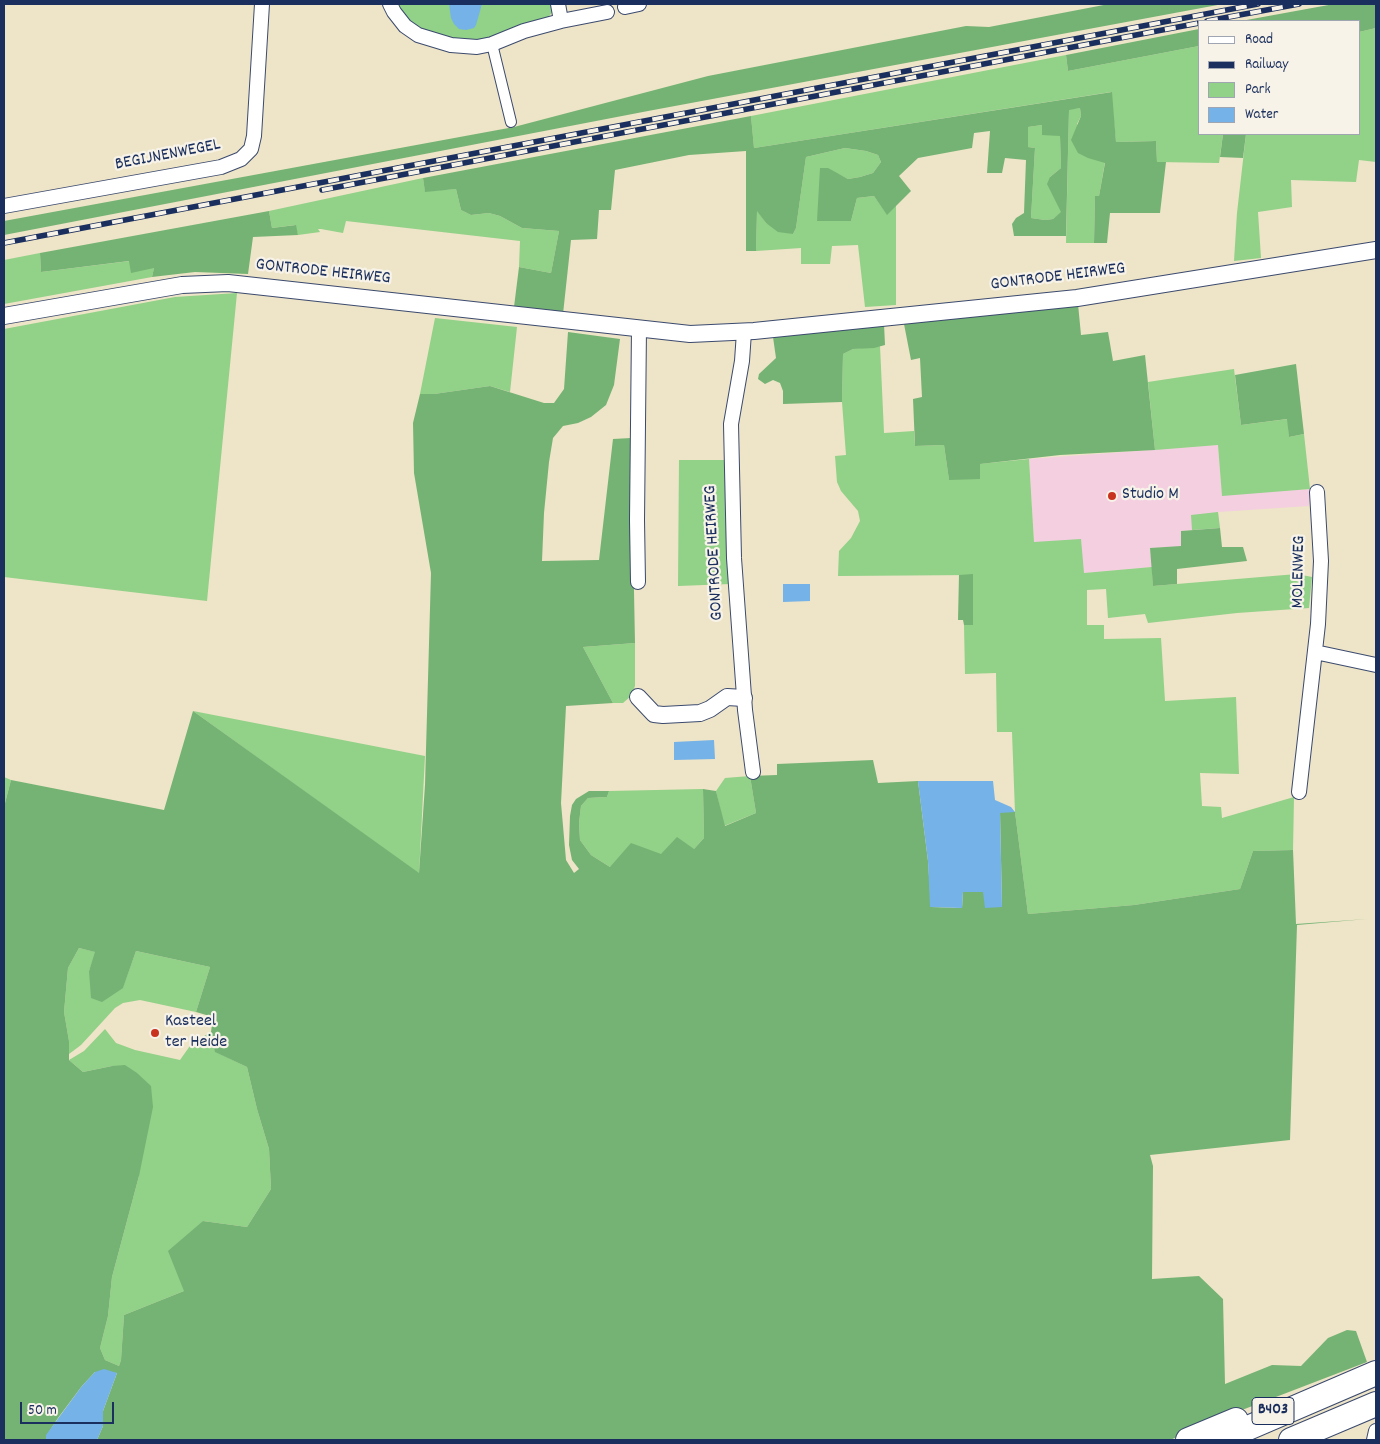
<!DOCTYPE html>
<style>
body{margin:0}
#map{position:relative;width:1380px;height:1444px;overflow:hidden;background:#eee4c7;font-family:Dekko,sans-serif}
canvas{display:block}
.frame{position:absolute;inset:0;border:5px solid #1b2f5e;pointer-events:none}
.legend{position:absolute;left:1198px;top:20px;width:162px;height:115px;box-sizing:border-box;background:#f7f3e8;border:1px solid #9fa5b1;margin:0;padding:6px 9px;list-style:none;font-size:15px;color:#1b2f5e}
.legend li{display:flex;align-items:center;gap:10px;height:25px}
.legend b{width:25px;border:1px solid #9fa5b1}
.scale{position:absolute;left:20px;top:1402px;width:94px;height:22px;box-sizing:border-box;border:2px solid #1b2f5e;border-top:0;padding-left:6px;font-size:15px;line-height:18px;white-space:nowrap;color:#1b2f5e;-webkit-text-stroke:4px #f7f3e8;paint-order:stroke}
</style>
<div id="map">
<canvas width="1380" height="1444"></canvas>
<div class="frame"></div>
<ul class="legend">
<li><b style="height:6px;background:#fff"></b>Road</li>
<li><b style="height:6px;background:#1b2f5e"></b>Railway</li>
<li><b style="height:14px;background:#91d188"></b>Park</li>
<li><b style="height:14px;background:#75b2e7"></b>Water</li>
</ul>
<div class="scale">50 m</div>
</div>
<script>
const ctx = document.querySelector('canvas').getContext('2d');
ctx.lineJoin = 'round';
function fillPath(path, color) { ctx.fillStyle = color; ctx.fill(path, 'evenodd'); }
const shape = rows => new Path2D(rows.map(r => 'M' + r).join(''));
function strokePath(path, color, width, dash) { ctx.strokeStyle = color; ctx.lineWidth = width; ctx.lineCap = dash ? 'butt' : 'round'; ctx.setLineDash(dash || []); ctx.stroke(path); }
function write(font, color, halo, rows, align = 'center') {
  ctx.font = font + ' Dekko,sans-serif'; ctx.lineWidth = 4.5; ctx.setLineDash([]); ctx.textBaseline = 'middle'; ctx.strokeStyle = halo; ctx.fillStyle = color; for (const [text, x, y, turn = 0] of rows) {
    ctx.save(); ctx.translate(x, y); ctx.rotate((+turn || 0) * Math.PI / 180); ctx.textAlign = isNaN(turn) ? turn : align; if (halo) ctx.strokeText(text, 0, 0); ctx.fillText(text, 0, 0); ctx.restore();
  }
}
fillPath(shape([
 [1218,445,1222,495,1310,489,1309,506,1218,512,1220,528,1181,531,1182,547,1150,548,1152,567,1087,573,1036,574,1029,459]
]), '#f3cfe0');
fillPath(shape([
 [397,4,552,4,553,11,547,19,491,40,468,42,449,39,422,29,413,23,404,15],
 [1376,28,1376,162,1359,160,1356,182,1291,180,1292,207,1258,212,1261,258,1234,261,1237,213,1246,134,1359,134,1359,32],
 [1199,46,1199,134,1223,134,1219,163,1157,162,1156,141,1116,142,1111,92,754,148,751,116,1066,55,1068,71],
 [1080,108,1081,116,1077,124,1105,162,1099,196,1095,197,1094,243,1066,243,1069,109],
 [1042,125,1060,135,1061,168,1050,177,1062,212,1053,219,1045,220,1031,218,1035,148,1028,147,1028,127],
 [845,148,866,151,878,155,881,162,873,173,860,177,848,179,838,174,817,220,851,221,857,198,874,196,887,214,896,205,896,305,865,307,858,245,832,246,830,264,801,264,801,248,756,251,757,210,766,223,793,234,796,228,806,157],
 [423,178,425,191,456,189,461,210,471,215,489,213,500,216,522,228,559,231,551,273,519,267,520,241,346,221,343,233,321,229,318,229,320,232,298,235,295,225,272,228,269,211],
 [40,253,41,272,130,261,154,268,152,277,4,304,4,260],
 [237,293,207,601,4,577,4,329,175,297],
 [435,318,517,327,510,392,490,386,434,394,420,394],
 [880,346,884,433,914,431,915,446,944,445,949,480,979,464,1029,459,1034,542,1081,539,1084,573,1152,567,1153,586,1297,574,1312,577,1309,608,1237,613,1148,623,1145,614,1108,618,1106,589,1087,590,1087,625,1104,625,1104,639,1161,638,1165,701,1236,697,1239,774,1200,773,1202,806,1221,807,1222,818,1294,797,1293,850,1253,851,1240,889,1134,905,1028,914,1015,812,1012,732,997,732,996,673,965,674,964,625,972,625,973,575,838,576,839,551,851,538,860,521,858,511,841,491,837,482,835,456,846,455,842,402,843,354,853,349],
 [1234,369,1241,425,1288,419,1289,437,1304,434,1310,489,1222,496,1218,445,1155,450,1148,382],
 [679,460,729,460,730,584,678,586],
 [1218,512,1220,528,1192,530,1191,515],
 [635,643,635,686,631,696,623,703,613,703,583,647],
 [193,711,425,756,419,874],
 [750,776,756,813,724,826,716,791,725,778],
 [4,777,11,780,4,807],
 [703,789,704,838,694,849,661,854,610,867,591,855,580,840,579,823,581,806,588,798,607,797,609,791],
 [79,948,96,952,89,971,123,987,136,951,210,967,196,1012,140,1000,123,1003,115,1008,81,1045,69,1054,69,1041,64,1012,68,968],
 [105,1029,116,1043,135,1050,180,1060,192,1043,211,1032,216,1052,247,1067,257,1109,269,1149,271,1189,247,1227,203,1221,184,1291,124,1315,121,1360,119,1366,105,1360,100,1348,108,1316,112,1277,139,1176,112,1066,83,1072,69,1060,84,1051]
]), '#91d188');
fillPath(shape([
 [1109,4,1223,4,648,111,4,235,4,221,514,127,708,76,966,26,989,27],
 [1334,4,1376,4,1376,43,1375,43,1376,28,1359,32,1359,21,1241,21],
 [1199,29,1199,46,1068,71,1066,55],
 [1112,92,1116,142,1156,141,1157,162,1166,162,1160,213,1110,213,1107,243,1094,243,1095,196,1099,196,1105,163,1088,158,1078,153,1071,140,1081,116,1080,108,1069,110,1066,236,1014,236,1012,224,1016,218,1024,213,1026,160,1005,158,1002,173,987,173,990,131,974,133,972,148,918,158,899,176,911,191,887,215,874,196,857,198,851,221,817,221,820,168,828,168,848,179,860,177,873,173,881,162,878,155,866,151,845,148,806,157,796,228,793,234,778,232,766,223,757,211,756,251,746,251,746,151,689,155,615,170,611,210,599,210,597,239,571,240,563,314,514,307,519,267,551,273,559,231,522,228,500,216,489,213,471,215,461,210,456,189,425,192,423,178,751,116,754,148],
 [1042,125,1042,135,1060,136,1061,168,1050,177,1047,184,1061,212,1053,219,1045,220,1031,218,1035,148,1028,147,1028,127],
 [1223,134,1246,134,1243,158,1220,157],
 [269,211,272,228,296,225,298,235,253,237,248,274,195,272,152,277,154,268,131,273,129,261,41,272,40,253],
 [1078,304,1081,335,1108,332,1113,361,1145,355,1155,450,1060,455,980,464,980,479,949,480,944,445,915,446,913,399,922,397,920,358,911,360,904,324],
 [884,324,885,345,874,348,853,349,843,354,842,402,783,404,783,391,780,383,773,380,765,384,758,379,759,374,776,358,773,337],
 [568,332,620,339,614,385,606,405,591,417,578,423,563,426,553,438,549,462,544,513,542,561,599,560,613,439,631,438,635,643,583,647,613,703,566,706,561,803,566,860,574,873,579,869,572,860,569,845,570,816,572,805,576,799,589,791,609,791,607,797,588,798,581,806,579,823,580,840,591,855,610,867,631,843,661,854,677,837,694,849,704,838,703,789,716,791,725,826,756,813,750,776,777,775,777,764,873,760,878,783,918,781,928,861,931,907,962,908,963,892,984,892,1002,907,1000,812,1015,812,1028,914,1134,905,1240,889,1253,851,1293,850,1296,924,1367,919,1297,925,1290,1140,1150,1155,1153,1166,1152,1279,1199,1276,1223,1299,1225,1384,1272,1365,1301,1366,1328,1338,1347,1330,1356,1331,1367,1362,1229,1415,1170,1440,97,1440,103,1426,103,1411,117,1373,95,1372,82,1386,58,1418,47,1435,46,1440,4,1440,4,807,11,780,164,810,193,711,419,873,425,785,431,573,414,473,413,423,420,394,434,394,490,386,544,403,554,403,564,389],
 [79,948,95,952,89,971,91,998,102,1002,123,988,136,951,210,967,196,1012,213,1017,211,1032,215,1052,247,1067,257,1109,269,1149,271,1189,247,1227,203,1221,168,1251,184,1291,124,1315,121,1360,119,1366,105,1360,100,1348,108,1316,112,1277,139,1176,153,1107,151,1086,137,1073,125,1065,112,1066,83,1072,69,1060,69,1041,64,1012,68,968],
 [1296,364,1304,434,1289,437,1287,419,1241,425,1235,375],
 [1220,528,1222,547,1243,547,1247,561,1177,569,1177,584,1153,586,1150,548,1181,546,1181,531],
 [973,574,973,625,964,625,963,620,958,620,959,575]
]), '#74b374');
fillPath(shape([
 [449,4,482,4,476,25,474,28,466,30,459,29,454,24,451,18],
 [783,584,810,584,810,601,783,602],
 [714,740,715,759,674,760,674,742],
 [918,781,993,781,995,800,1011,807,1015,812,1000,813,1002,907,985,908,983,892,963,892,962,908,930,907,928,861],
 [104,1369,117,1373,103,1411,103,1426,97,1440,46,1440,46,1435,82,1386,95,1372]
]), '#75b2e7');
const pedestrian = shape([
 [492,44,511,122]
]);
const minor = shape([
 [390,4,394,12,405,26,418,35,451,45,477,47,492,44,524,31,561,21,558,4],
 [625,7,639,4],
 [561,21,607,12],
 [4,206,221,167,241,159,251,149,254,136,262,4],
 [744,332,742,361,731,424,734,558,745,710,753,772],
 [638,582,637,520,639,328],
 [1315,652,1376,665],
 [1299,792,1318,624,1321,561,1317,492],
 [1374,1440,1376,1431]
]);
const tertiary = shape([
 [4,316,182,285,228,283,690,334,754,331,1077,298,1376,250],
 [638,697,654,714,663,715,700,713,710,709,727,697,744,698]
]);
const motorway = shape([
 [1188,1440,1236,1420],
 [1220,1440,1376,1373],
 [1291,1440,1376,1404]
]);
strokePath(pedestrian, '#3b4a6e', 12);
strokePath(minor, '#3b4a6e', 16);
strokePath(tertiary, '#3b4a6e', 18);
strokePath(motorway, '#3b4a6e', 26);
strokePath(pedestrian, '#fff', 10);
strokePath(minor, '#fff', 14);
strokePath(tertiary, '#fff', 16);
strokePath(motorway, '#fff', 24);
const rail = shape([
 [1207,21,1299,4],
 [322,190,1199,23],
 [4,243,1258,4]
]);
strokePath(rail, '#1b2f5e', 5.5);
strokePath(rail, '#f7f3e8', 4, [11]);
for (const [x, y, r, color] of [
 [1112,496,5,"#c8321e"],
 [155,1033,5,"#c8321e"]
]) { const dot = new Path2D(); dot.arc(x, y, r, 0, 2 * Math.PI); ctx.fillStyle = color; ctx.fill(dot); strokePath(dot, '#f7f3e8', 2); }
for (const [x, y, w] of [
 [1273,1411,42]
]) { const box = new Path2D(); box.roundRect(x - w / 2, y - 13.5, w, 27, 4); ctx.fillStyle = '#f7f3e8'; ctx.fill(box); strokePath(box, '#1b2f5e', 1); }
write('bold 16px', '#1b2f5e', null, [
 ["B403",1273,1411]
]);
write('18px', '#1b2f5e', '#f7f3e8', [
 ["BEGIJNENWEGEL",168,156,-11],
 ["GONTRODE HEIRWEG",323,273,6],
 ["GONTRODE HEIRWEG",1058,278,-7],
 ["GONTRODE HEIRWEG",715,553,-93],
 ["MOLENWEG",1300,572,-89]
]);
write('18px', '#1b2f5e', '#f7f3e8', [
 ["Studio M",1122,496],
 ["Kasteel",165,1023],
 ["ter Heide",165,1044]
], 'left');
</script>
